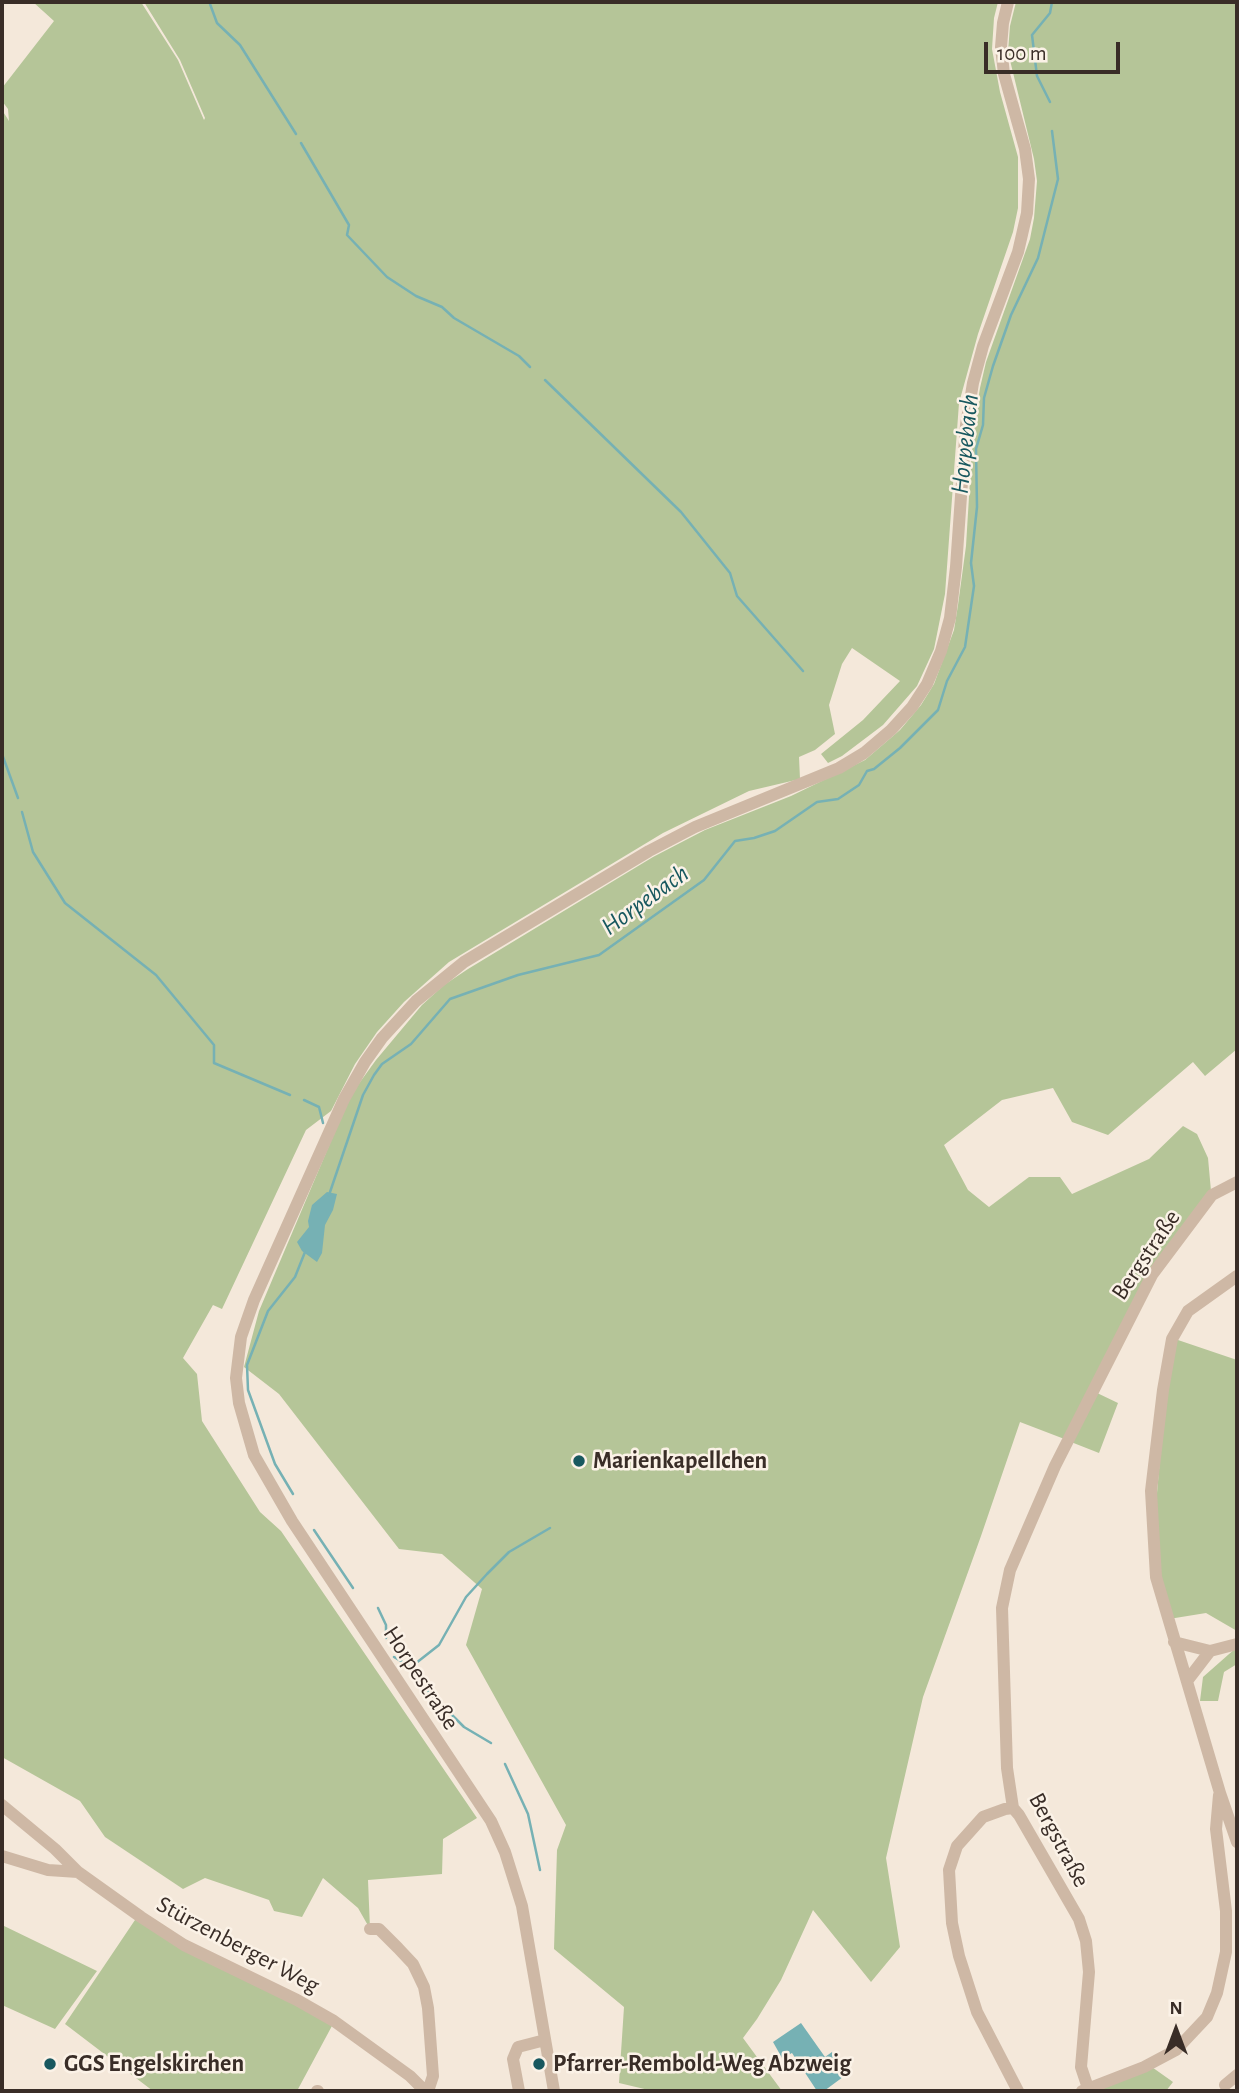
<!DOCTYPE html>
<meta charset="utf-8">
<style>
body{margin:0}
#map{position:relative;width:1239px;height:2093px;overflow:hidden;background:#f4e8da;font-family:"Alegreya Sans",sans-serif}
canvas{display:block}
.frame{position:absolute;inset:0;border:4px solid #392d27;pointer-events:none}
.north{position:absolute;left:1141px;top:1995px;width:70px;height:70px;-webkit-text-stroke:5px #fbf2e7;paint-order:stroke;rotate:0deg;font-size:19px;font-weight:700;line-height:28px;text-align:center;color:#392d27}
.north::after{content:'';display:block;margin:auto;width:24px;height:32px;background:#392d27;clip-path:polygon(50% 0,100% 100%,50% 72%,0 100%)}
.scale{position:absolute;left:984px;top:42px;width:136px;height:32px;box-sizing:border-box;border:4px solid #392d27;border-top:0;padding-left:9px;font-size:21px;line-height:24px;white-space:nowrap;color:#392d27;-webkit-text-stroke:5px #fbf2e7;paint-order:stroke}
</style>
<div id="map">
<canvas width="1239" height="2093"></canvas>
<div class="frame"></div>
<div class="north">N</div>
<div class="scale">100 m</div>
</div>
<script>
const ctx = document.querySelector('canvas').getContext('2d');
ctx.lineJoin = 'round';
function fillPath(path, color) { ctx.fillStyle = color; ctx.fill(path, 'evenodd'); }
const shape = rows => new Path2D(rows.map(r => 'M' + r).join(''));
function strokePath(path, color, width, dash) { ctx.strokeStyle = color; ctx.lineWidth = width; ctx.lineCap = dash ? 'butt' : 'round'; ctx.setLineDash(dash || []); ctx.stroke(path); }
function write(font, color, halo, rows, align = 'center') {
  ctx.font = font + ' "Alegreya Sans",sans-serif'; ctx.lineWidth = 5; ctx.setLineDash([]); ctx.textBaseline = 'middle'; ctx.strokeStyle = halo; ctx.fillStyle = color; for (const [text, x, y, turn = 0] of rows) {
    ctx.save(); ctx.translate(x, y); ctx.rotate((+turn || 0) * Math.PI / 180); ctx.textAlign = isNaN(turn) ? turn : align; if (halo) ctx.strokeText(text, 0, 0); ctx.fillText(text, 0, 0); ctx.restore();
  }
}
fillPath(shape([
 [33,2,141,2,178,60,204,120,205,118,180,60,144,2,998,2,994,18,992,49,1000,92,1018,157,1018,208,1013,232,978,334,959,403,945,594,934,649,917,686,883,725,842,756,828,763,821,754,863,720,900,681,852,648,842,664,829,705,835,734,815,750,799,757,800,779,749,791,663,833,449,962,404,1002,377,1032,355,1064,331,1111,306,1130,222,1309,213,1305,183,1358,197,1374,202,1421,260,1512,281,1531,477,1818,443,1839,442,1874,368,1880,370,1929,358,1908,323,1878,302,1917,274,1911,269,1900,205,1878,183,1889,105,1837,80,1801,2,1757,2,110,9,121,8,109,2,101,2,88,54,21],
 [1016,2,1237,2,1237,1049,1205,1076,1193,1062,1108,1135,1072,1122,1053,1088,1002,1100,944,1145,968,1190,989,1207,1029,1177,1060,1177,1072,1194,1149,1159,1183,1126,1197,1134,1208,1158,1211,1191,1151,1274,1067,1440,1020,1422,981,1536,923,1697,886,1858,900,1947,871,1982,813,1910,781,1980,757,2019,743,2038,782,2091,653,2091,619,2083,624,2007,554,1949,557,1850,566,1825,466,1645,482,1589,442,1554,399,1549,279,1394,244,1367,259,1311,342,1115,355,1089,376,1060,422,1005,444,985,468,969,653,857,705,830,791,796,865,760,900,730,921,705,934,684,954,630,958,605,966,546,973,431,980,388,986,362,1030,239,1034,218,1037,181,1034,159,1008,52,1010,26],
 [1175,1339,1237,1360,1237,1631,1206,1613,1169,1619,1157,1576,1157,1493,1166,1390],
 [1095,1392,1118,1403,1099,1453,1071,1442],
 [1237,1647,1237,1664,1224,1672,1218,1701,1200,1701,1203,1677],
 [137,1917,333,2024,297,2091,153,2091,65,2024],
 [2,1925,97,1971,55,2029,2,2005],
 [1149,2065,1173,2082,1166,2091,1090,2091]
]), '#b5c598');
fillPath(shape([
 [327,1192,337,1194,333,1210,325,1225,322,1253,317,1262,302,1251,297,1242,309,1227,308,1221,312,1205],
 [801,2023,825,2057,832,2052,843,2077,824,2091,817,2091,792,2053,782,2058,773,2042]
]), '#76b1b4');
strokePath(shape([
 [210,4,217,23,240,45,296,134],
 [1050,102,1037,76,1032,35,1050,13,1052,2],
 [301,143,349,225,347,235,387,277,416,296,442,307,454,318,519,356,530,367],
 [545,380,681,512,730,573,737,596,803,671],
 [2,754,18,798],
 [22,812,33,852,65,903,156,975,214,1045,214,1063,290,1095],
 [304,1100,319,1107,323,1123],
 [329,1195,363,1095,374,1075,382,1064,411,1044,450,999,518,975,599,955,704,880,735,841,754,838,775,831,817,802,838,799,859,785,867,771,874,769,900,748,938,710,947,681,965,647,974,586,971,563,977,507,976,449,983,425,984,398,993,366,1011,315,1038,258,1058,179,1052,131],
 [293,1494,275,1464,248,1390,247,1365,268,1311,295,1277,305,1252],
 [314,1530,353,1588],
 [378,1608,386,1625,386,1638],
 [394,1657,411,1667,439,1645,466,1597,487,1574,509,1552,550,1528],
 [418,1675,427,1690,464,1727,491,1743],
 [505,1764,528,1814,540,1870]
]), '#76b1b4', 2.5);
strokePath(shape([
 [1237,1276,1188,1311,1172,1339,1163,1390,1151,1491,1156,1577,1220,1793,1237,1842],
 [1174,1642,1210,1651,1237,1644],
 [1187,1681,1210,1651],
 [2,1805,55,1849,78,1872,141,1917,184,1945,297,2000,334,2021,410,2076,425,2091],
 [1013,1808,1005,1809,983,1817,957,1846,949,1870,952,1923,959,1956,977,2012,1018,2091],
 [2,1856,48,1870,78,1872],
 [370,1929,379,1929,398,1948,413,1964,424,1987,428,2008,433,2076,428,2091],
 [1225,2085,1237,2075],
 [1088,2088,1081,2067,1089,1972,1086,1941,1079,1919,1019,1815,1013,1808,1007,1768,1002,1608,1010,1570,1055,1466,1152,1275,1212,1195,1237,1182],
 [317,2091,318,2091],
 [519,2091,513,2059,518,2047,545,2040],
 [554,2091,522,1906,505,1852,491,1821,292,1521,254,1455,239,1403,236,1378,241,1337,254,1300,344,1099,365,1062,382,1038,416,1001,464,962,649,851,695,827,839,768,864,753,891,730,912,707,927,684,941,651,950,618,956,567,966,425,973,383,983,346,1018,252,1027,213,1029,179,1025,149,1004,74,1001,47,1003,23,1008,2],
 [1082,2091,1144,2067,1176,2050,1207,2017,1217,1993,1226,1952,1226,1911,1216,1829,1219,1795]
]), '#ceb8a5', 12);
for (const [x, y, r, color] of [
 [579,1461,7,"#18585f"],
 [50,2064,7,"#18585f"],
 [539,2064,7,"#18585f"]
]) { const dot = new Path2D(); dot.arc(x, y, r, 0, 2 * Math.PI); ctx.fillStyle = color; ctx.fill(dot); strokePath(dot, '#fbf2e7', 2.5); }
write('24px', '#392d27', '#fbf2e7', [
 ["Bergstraße",1146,1255,-56],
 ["Horpestraße",421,1678,57],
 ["Bergstraße",1059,1840,62],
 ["Stürzenberger Weg",238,1945,28]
]);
write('bold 24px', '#392d27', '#fbf2e7', [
 ["Marienkapellchen",593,1461],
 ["GGS Engelskirchen",64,2064],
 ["Pfarrer-Rembold-Weg Abzweig",553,2064]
], 'left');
write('italic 26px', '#18585f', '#fbf2e7', [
 ["Horpebach",965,444,-84],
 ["Horpebach",645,900,-36]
]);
</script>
